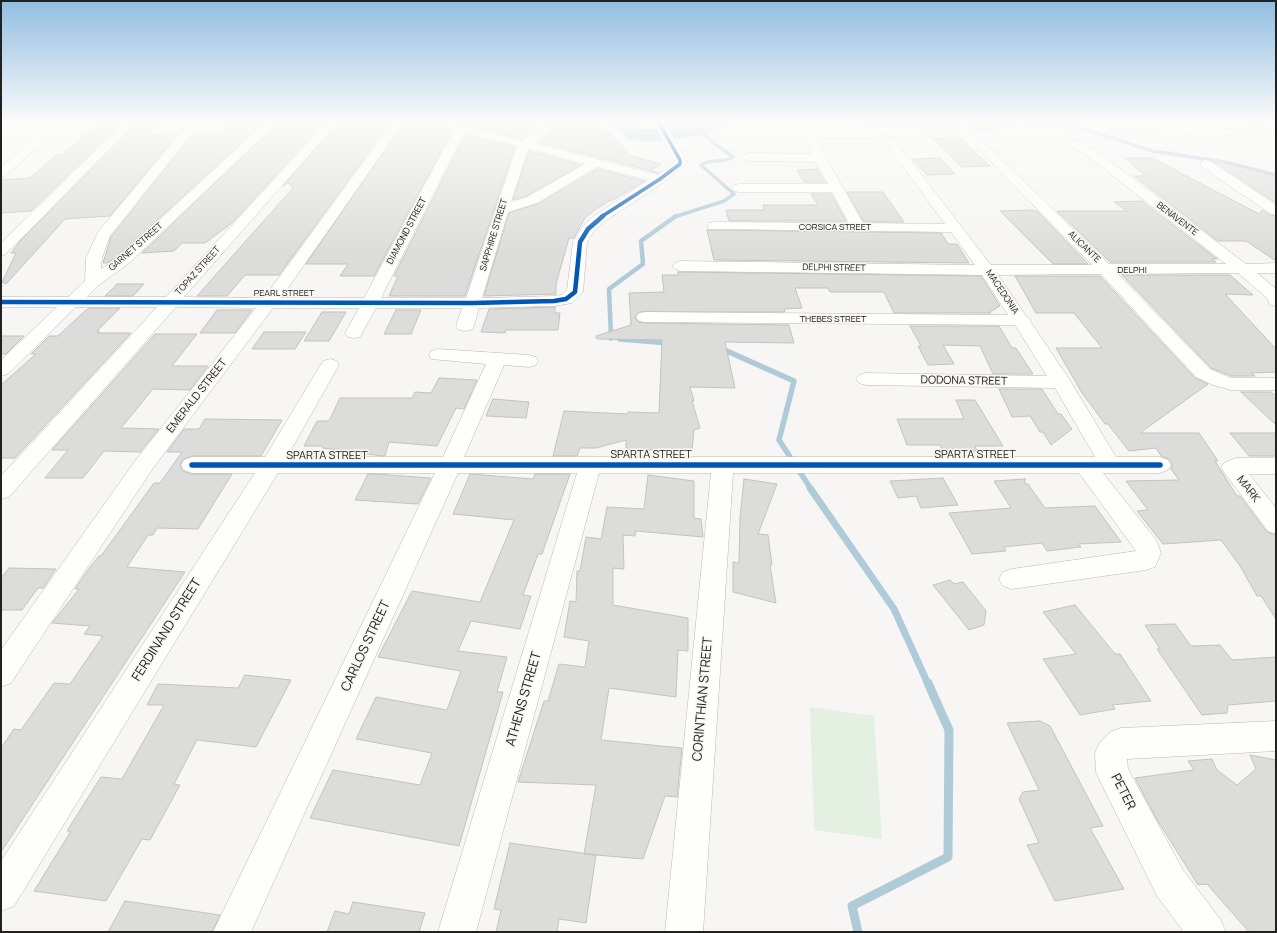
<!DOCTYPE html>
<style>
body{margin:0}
#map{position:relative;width:1277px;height:933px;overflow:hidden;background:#f7f6f4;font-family:Manrope,sans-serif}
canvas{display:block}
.frame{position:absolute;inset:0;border:2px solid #212120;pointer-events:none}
</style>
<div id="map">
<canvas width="1277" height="933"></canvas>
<div class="frame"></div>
</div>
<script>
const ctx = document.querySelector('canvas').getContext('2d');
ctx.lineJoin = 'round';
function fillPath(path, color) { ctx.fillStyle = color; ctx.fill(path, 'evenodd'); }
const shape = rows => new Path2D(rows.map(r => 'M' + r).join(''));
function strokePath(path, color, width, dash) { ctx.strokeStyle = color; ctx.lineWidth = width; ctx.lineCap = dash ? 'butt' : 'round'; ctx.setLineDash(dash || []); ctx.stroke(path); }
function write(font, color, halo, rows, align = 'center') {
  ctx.font = font + ' Manrope,sans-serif'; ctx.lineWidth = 3; ctx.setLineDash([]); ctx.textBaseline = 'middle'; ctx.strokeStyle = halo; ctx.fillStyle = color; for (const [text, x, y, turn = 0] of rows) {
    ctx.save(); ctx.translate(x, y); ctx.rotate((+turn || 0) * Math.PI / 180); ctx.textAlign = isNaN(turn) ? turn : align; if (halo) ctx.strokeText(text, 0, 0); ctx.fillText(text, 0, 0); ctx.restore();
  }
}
fillPath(shape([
 [810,707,874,716,882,839,814,830]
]), '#e3f0e2');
strokePath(shape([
 [860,123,867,125,984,129,996,128,1015,123],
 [1022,123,1046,124,1084,129,1152,151,1224,162,1276,175],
 [674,217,724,201,734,194,701,165,707,162,726,160,733,157,711,141,702,130]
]), '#aecbd7', 3.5);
strokePath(shape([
 [611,337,609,289,643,264,641,241,676,216]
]), '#aecbd7', 4.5);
strokePath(shape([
 [611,336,611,338],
 [620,339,669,343],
 [720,348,794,381,779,440,811,489]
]), '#aecbd7', 5.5);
strokePath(shape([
 [810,488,894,609,928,684]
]), '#aecbd7', 7);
strokePath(shape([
 [858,932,852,906,948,857,949,730,928,683]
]), '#aecbd7', 9);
fillPath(shape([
 [610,123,630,123,638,129,658,129,702,123,726,123,723,127,709,134,658,141,638,141,622,137,610,123]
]), '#aecbd7');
const building = shape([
 [158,123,147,136,178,134,110,216,65,219,6,284,2,282,16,253,11,253,21,240,135,125,158,123],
 [229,123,263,123,117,257,107,263,103,263,111,237,194,133,224,131,229,123],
 [278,123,324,123,232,223,205,243,182,243,174,251,142,253,278,123],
 [338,123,390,123,279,275,245,275,227,296,197,296,293,188,288,183,283,186,338,123],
 [404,123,433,123,435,126,452,131,374,276,340,276,348,264,306,264,404,123],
 [456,123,536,123,537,130,522,139,456,123],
 [550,123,589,123,600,127,617,140,631,156,661,164,651,171,659,173,538,142,552,132,550,123],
 [119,126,31,211,1,213,1,180,30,178,56,155,62,155,94,127,119,126],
 [465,135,515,147,465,296,389,296,398,276,394,276,465,135],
 [932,138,960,138,990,166,962,167,932,138],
 [529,151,581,165,526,196,513,200,529,151],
 [940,158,955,174,927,175,912,159,940,158],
 [1125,158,1152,158,1259,214,1262,210,1270,215,1276,216,1276,261,1246,241,1218,241,1134,176,1145,176,1125,158],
 [1210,159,1276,176,1276,203,1210,159],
 [597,169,645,181,613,200,611,200,596,209,585,218,574,238,569,238,556,284,556,294,484,296,509,213,538,204,597,169],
 [817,169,825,182,804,182,797,170,817,169],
 [847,192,883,192,904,222,864,222,847,192],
 [811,194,831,194,846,221,729,221,726,210,764,210,763,205,818,205,811,194],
 [1142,201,1217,259,1212,259,1216,262,1110,262,1057,211,1127,211,1114,202,1142,201],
 [1032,210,1037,211,1088,264,1053,264,1000,211,1032,210],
 [707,230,941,233,948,244,957,244,969,263,714,260,707,230],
 [678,272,981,276,1000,306,990,312,991,313,894,313,884,292,830,292,828,288,795,288,802,308,784,309,785,312,639,312,635,318,639,322,645,323,789,325,794,343,725,342,735,388,690,387,694,401,692,401,700,428,694,430,692,450,626,450,626,440,596,448,580,448,577,456,553,456,564,411,628,414,628,412,659,413,662,340,597,339,596,336,631,325,629,293,664,292,662,275,678,275,678,272],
 [1122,275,1230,275,1253,295,1225,294,1276,349,1276,372,1251,373,1255,376,1231,376,1211,368,1122,275],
 [1015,276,1100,276,1195,378,1208,384,1140,433,1199,433,1218,461,1215,461,1237,496,1240,496,1267,532,1276,535,1276,619,1261,596,1257,596,1240,566,1221,540,1163,544,1137,511,1148,510,1126,481,1179,480,1171,469,1172,464,1169,459,1161,456,1156,448,1129,451,1108,424,1105,424,1082,393,1056,348,1102,348,1074,313,1036,313,1015,276],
 [117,284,144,284,133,296,105,296,117,284],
 [555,307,555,313,560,313,558,330,506,330,505,333,481,332,489,309,555,307],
 [91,308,120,308,97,331,99,331,98,333,131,333,15,458,1,458,1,385,36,354,31,354,49,336,58,336,86,310,91,308],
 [217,310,252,310,235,333,200,333,217,310],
 [396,310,421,310,411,334,384,334,396,310],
 [322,312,346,312,329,341,304,341,322,312],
 [910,326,999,326,1012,348,1016,348,1033,374,993,374,980,346,943,345,954,364,928,365,918,346,921,346,910,326],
 [264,332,306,332,295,349,252,349,264,332],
 [155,334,197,334,172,366,208,366,190,390,153,389,121,428,159,429,140,452,104,451,83,478,45,478,68,450,52,450,155,334],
 [1,336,24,336,6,354,1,354,1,336],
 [439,378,477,380,464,409,456,408,437,446,389,442,385,456,382,456,323,448,322,446,304,446,317,421,329,421,340,398,412,398,415,392,431,393,439,378],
 [999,389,1042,389,1058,414,1061,414,1072,429,1051,445,1043,432,1040,432,1030,416,1012,417,999,389],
 [1241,392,1271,392,1276,396,1276,425,1241,392],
 [493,399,529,402,526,418,486,416,493,399],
 [956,400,975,400,1003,446,975,446,977,451,943,451,940,445,907,445,897,419,964,419,956,400],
 [205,419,282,420,261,456,192,456,183,459,180,466,183,471,191,474,232,474,198,529,157,528,153,535,148,535,127,567,185,572,1,852,1,748,14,729,21,730,54,683,70,684,103,636,84,634,90,626,52,623,79,589,75,589,88,570,99,556,101,556,154,483,160,483,182,452,167,452,184,429,199,429,205,419],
 [1230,433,1276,433,1276,456,1249,456,1230,433],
 [368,474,376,474,431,478,418,504,355,500,368,474],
 [470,474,533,479,535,474,570,474,542,554,538,554,523,595,531,596,520,629,471,621,458,651,507,657,497,692,503,692,459,846,310,818,333,770,420,785,432,753,356,739,376,697,447,710,461,671,378,657,412,591,480,602,514,520,453,514,470,474],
 [648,475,694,481,694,518,701,519,703,537,636,531,635,536,623,535,624,569,613,568,613,605,688,618,688,651,678,650,676,697,609,688,601,740,682,748,677,797,665,796,643,859,584,854,596,785,518,782,544,701,548,701,559,664,585,667,589,641,564,637,570,601,576,602,577,571,580,571,586,537,601,539,607,507,644,509,648,475],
 [943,478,958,505,921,508,916,496,898,498,890,481,943,478],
 [744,479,777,484,758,534,768,535,772,565,770,565,776,603,733,592,733,562,739,563,740,518,744,479],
 [1025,479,1025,484,1028,484,1045,508,1095,506,1121,542,1078,544,1081,547,1047,551,1042,543,1004,547,1006,551,972,554,949,513,1011,508,994,481,1025,479],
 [9,568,56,569,43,588,38,588,22,610,1,610,1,578,9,568],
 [950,580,954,584,963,582,986,611,984,625,969,630,933,585,950,580],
 [1075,605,1115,654,1120,654,1151,701,1112,705,1115,709,1080,715,1043,659,1076,654,1043,612,1075,605],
 [1175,624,1191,646,1220,645,1232,660,1276,657,1276,701,1228,705,1227,713,1202,715,1157,649,1160,649,1145,625,1175,624],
 [245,675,291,680,256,747,197,740,174,784,180,785,150,840,142,839,106,901,34,891,71,831,67,831,101,777,122,779,164,705,147,705,158,684,238,688,245,675],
 [1040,721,1050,726,1103,826,1090,828,1124,889,1055,901,1027,845,1039,843,1019,799,1023,792,1039,790,1007,723,1040,721],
 [1250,755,1276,760,1276,932,1249,932,1207,884,1198,885,1156,818,1135,778,1194,770,1188,761,1212,759,1217,770,1237,785,1256,769,1250,755],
 [510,843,596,855,586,923,559,919,557,932,496,932,501,910,494,909,510,843],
 [125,901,220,915,212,932,108,932,125,901],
 [353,902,425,913,419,932,327,932,335,911,349,914,353,902]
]);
fillPath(building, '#dcdcda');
strokePath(building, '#c2c2c0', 1);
const minor = shape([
 [53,123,65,123,5,176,1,177,1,167,53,123],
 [124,123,135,123,6,254,1,256,1,243,124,123],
 [189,123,200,123,110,236,102,258,101,269,118,258,265,123,277,123,128,264,99,285,87,297,166,297,326,123,337,123,184,297,264,298,392,123,403,123,281,298,364,298,454,130,435,125,434,123,461,125,522,141,539,131,537,123,548,123,551,132,534,143,658,175,674,163,674,160,654,123,665,123,686,160,686,164,664,182,605,221,594,231,587,242,583,292,572,303,554,306,479,308,474,326,471,330,465,331,459,330,456,326,462,308,376,308,360,337,354,338,348,337,345,333,359,308,273,308,151,471,11,683,1,687,1,650,135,461,256,308,176,307,9,497,1,499,1,476,157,307,76,307,8,374,1,376,1,360,57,307,1,307,1,297,68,297,85,281,86,258,98,232,189,123],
 [464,133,517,146,466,298,381,298,464,133],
 [528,149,585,164,527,197,511,202,528,149],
 [597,167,649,180,595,215,583,226,573,242,567,290,561,295,554,296,482,298,508,212,537,203,597,167],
 [598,123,610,123,626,137,624,139,616,139,598,123],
 [799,123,810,123,813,131,875,132,893,138,991,265,1092,265,953,123,964,123,1109,264,1226,264,1086,155,1069,145,1067,143,1069,141,1077,141,1094,149,1246,264,1276,263,1276,273,1257,273,1276,289,1276,306,1270,305,1267,298,1238,273,1118,274,1210,369,1231,378,1276,378,1276,390,1231,390,1213,385,1196,377,1101,274,998,275,1026,316,1031,320,1030,321,1071,382,1116,457,1160,457,1168,460,1171,465,1168,470,1160,473,1103,473,1156,540,1161,553,1155,567,1146,570,1012,589,1003,586,999,579,1003,572,1012,569,1136,551,1079,473,733,473,703,932,665,932,711,473,599,473,476,932,438,932,577,473,458,473,251,932,213,932,435,473,278,473,14,906,1,911,1,861,255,473,192,473,184,470,181,465,184,460,192,457,265,457,323,361,330,359,337,361,339,365,287,457,443,457,486,364,431,359,429,355,431,351,438,349,529,355,536,357,538,361,536,365,529,367,504,365,464,457,1095,457,1055,388,866,385,859,383,856,379,859,375,866,373,1047,376,1015,325,645,322,639,321,636,317,639,313,645,312,1008,315,982,275,680,271,675,269,672,266,675,263,680,261,975,265,951,232,709,229,707,226,709,223,714,222,849,223,832,192,739,192,734,191,732,188,734,185,739,184,828,184,816,162,749,161,745,160,743,157,745,154,749,153,812,154,799,123],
 [816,138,874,138,885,142,945,224,863,223,826,158,816,138],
 [1098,123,1124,123,1186,134,1276,124,1276,130,1186,140,1103,126,1098,123],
 [1206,160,1210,161,1276,205,1276,215,1271,214,1202,167,1200,164,1202,161,1206,160],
 [1236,458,1276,458,1276,474,1249,474,1276,508,1276,534,1268,531,1221,468,1224,463,1236,458],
 [1276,721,1276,751,1127,759,1128,769,1183,870,1220,919,1226,932,1184,932,1157,896,1101,783,1096,772,1095,753,1100,742,1110,732,1121,728,1276,721]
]);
strokePath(minor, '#b9b8b7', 1);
fillPath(minor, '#fefefd');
strokePath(shape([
 [601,217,660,179,680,164,680,160,659,123]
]), '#0057b8', 3.5);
strokePath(shape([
 [1,302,473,303,554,301,566,299,575,292,580,242,588,229,603,216]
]), '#0057b8', 4.5);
strokePath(shape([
 [192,465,1160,465]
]), '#0057b8', 5.5);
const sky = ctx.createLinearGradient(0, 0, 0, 254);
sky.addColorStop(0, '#91bde1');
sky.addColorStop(0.48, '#fbfbfa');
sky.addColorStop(1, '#fbfbfa00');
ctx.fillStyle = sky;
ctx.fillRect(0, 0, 1277, 254);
write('9px', '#212120', '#f8f6f3', [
 ["BENAVENTE",1177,219,37],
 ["CORSICA STREET",835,227],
 ["DIAMOND STREET",407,231,-62],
 ["SAPPHIRE STREET",494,235,-73],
 ["GARNET STREET",136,247,-41],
 ["ALICANTE",1084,247,44],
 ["DELPHI STREET",834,268,1],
 ["DELPHI",1132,270],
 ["TOPAZ STREET",198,271,-48],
 ["MACEDONIA",1002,292,56],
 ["PEARL STREET",284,293],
 ["THEBES STREET",833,319]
]);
write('11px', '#212120', '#f8f6f3', [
 ["DODONA STREET",964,381,1],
 ["EMERALD STREET",197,396,-52],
 ["SPARTA STREET",651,455],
 ["SPARTA STREET",975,455],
 ["SPARTA STREET",327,456],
 ["MARK",1248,489,52]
]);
write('13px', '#212120', '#f8f6f3', [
 ["FERDINAND STREET",167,630,-58],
 ["CARLOS STREET",366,646,-65],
 ["ATHENS STREET",524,699,-74],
 ["CORINTHIAN STREET",703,699,-85],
 ["PETER",1123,792,63]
]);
</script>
